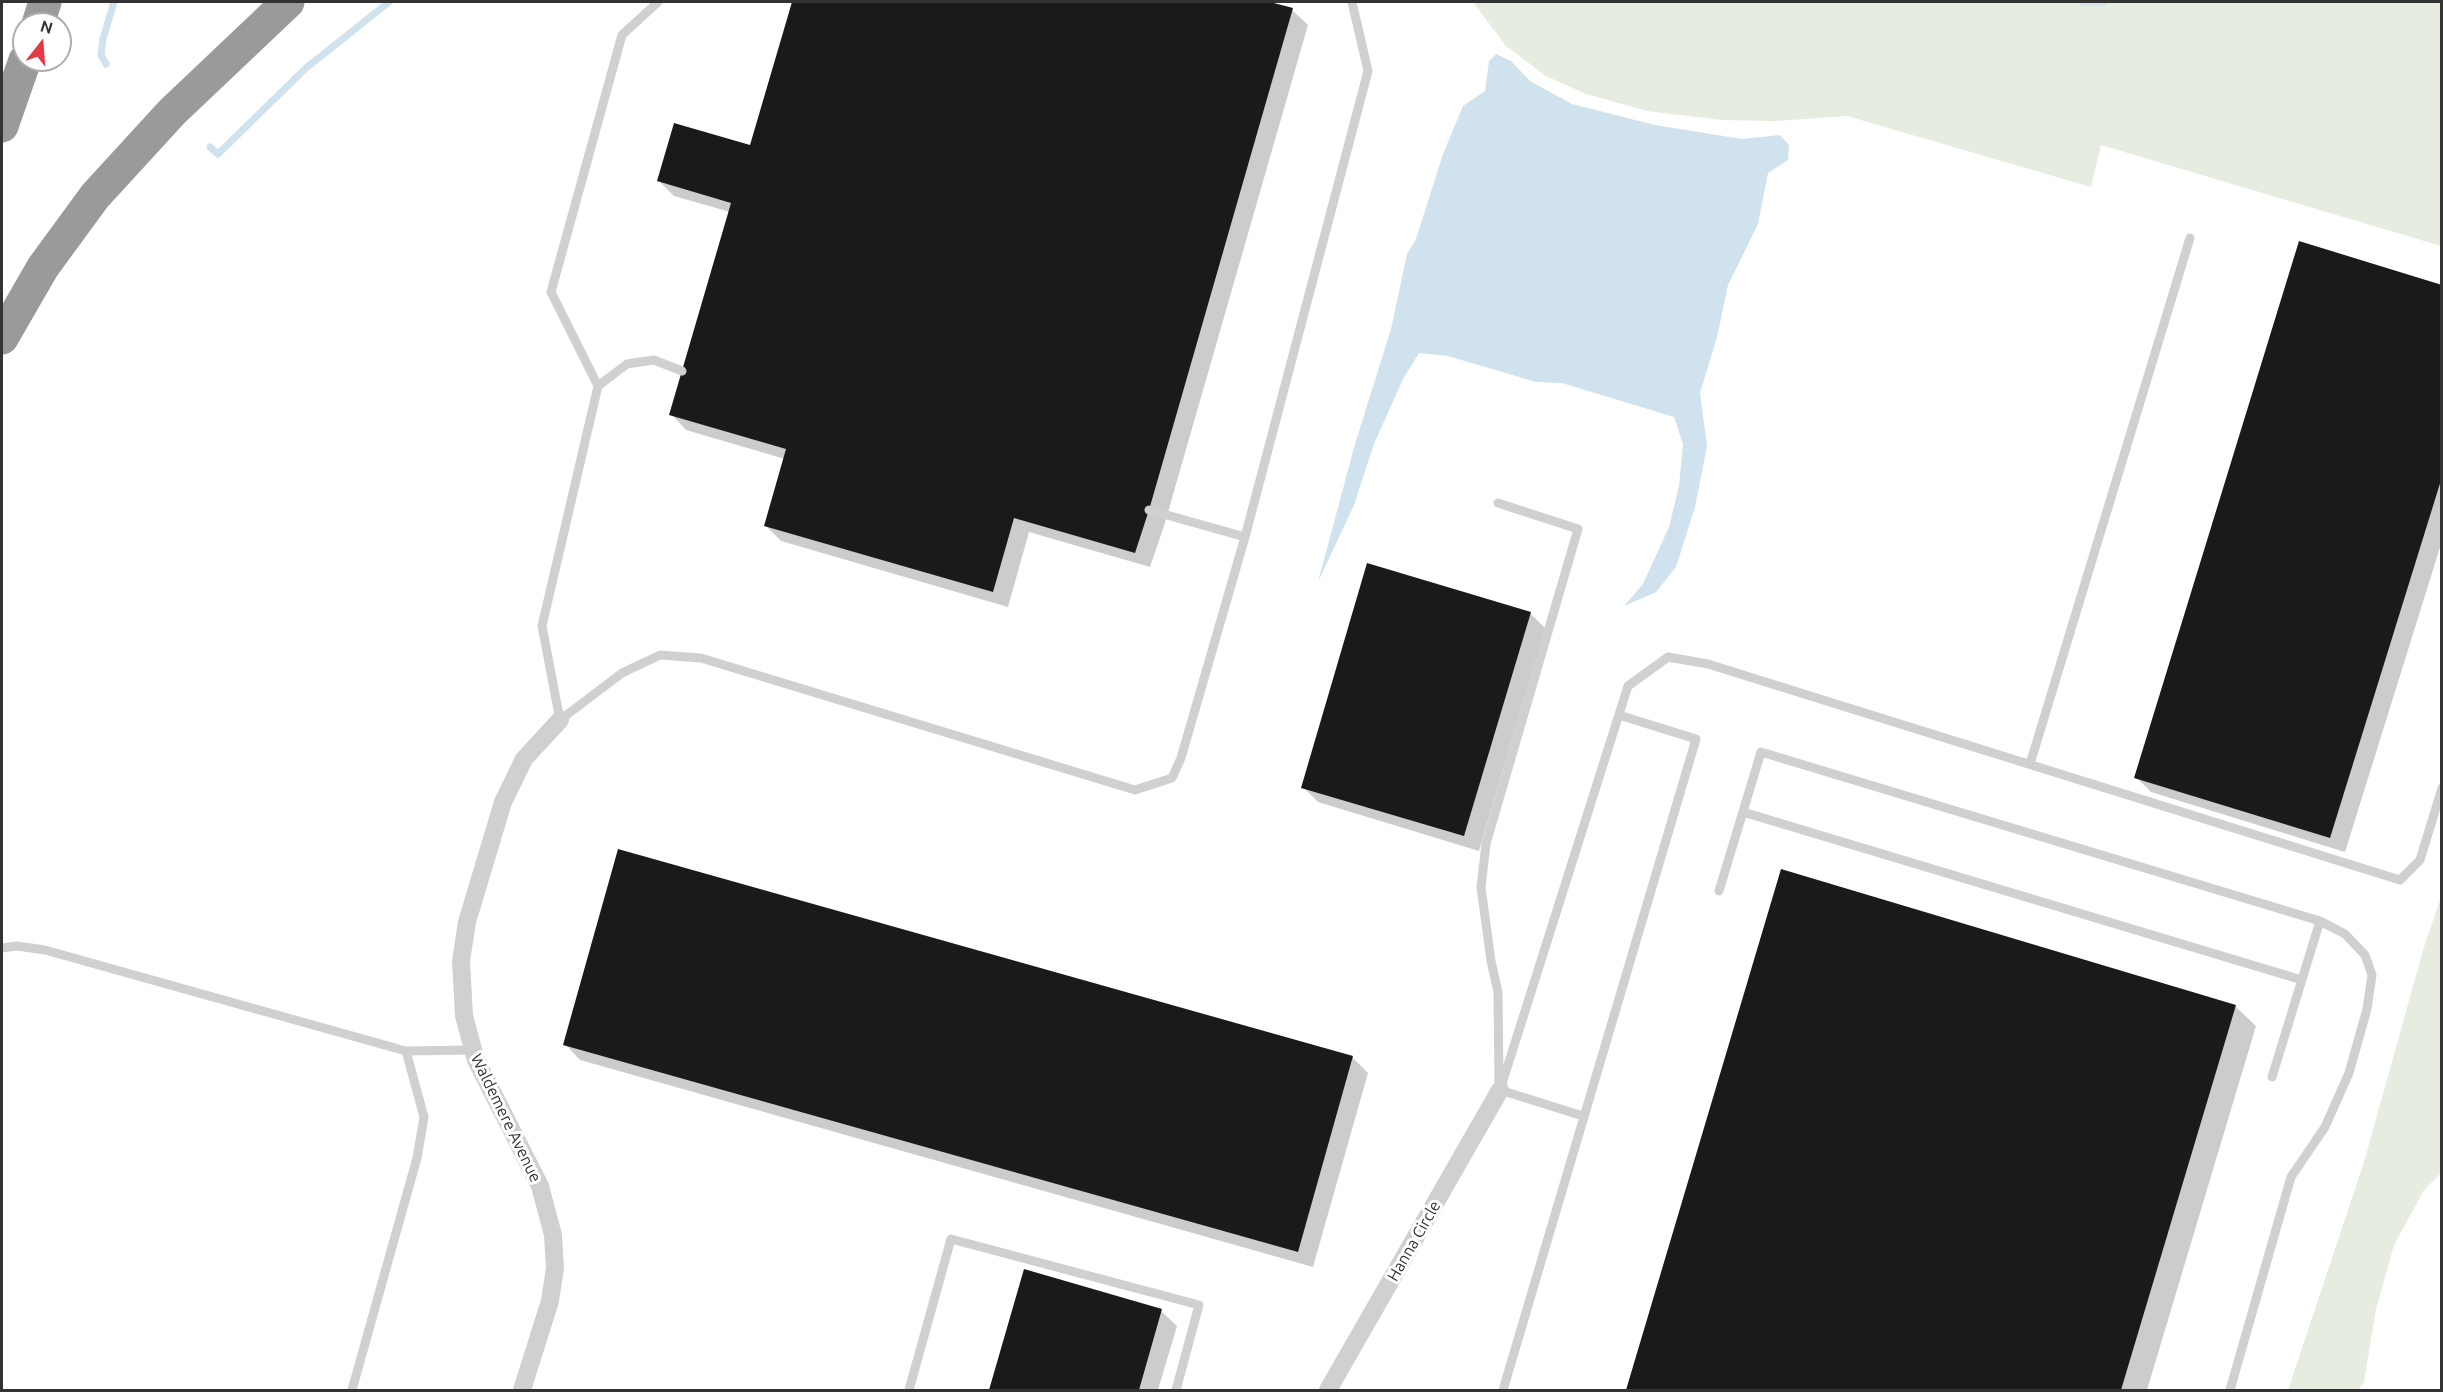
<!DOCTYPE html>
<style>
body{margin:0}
#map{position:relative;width:2443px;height:1392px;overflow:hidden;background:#fff;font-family:Ubuntu,sans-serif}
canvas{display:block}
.frame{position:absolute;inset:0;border:3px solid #333;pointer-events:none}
.north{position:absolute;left:12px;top:12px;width:60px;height:60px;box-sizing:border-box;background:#fff;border:2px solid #adadad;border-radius:50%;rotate:17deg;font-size:16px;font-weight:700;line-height:24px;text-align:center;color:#333}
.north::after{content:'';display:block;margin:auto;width:21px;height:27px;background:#e63946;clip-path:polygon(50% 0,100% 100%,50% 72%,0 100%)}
</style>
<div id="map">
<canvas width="2443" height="1392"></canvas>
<div class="frame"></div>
<div class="north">N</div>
</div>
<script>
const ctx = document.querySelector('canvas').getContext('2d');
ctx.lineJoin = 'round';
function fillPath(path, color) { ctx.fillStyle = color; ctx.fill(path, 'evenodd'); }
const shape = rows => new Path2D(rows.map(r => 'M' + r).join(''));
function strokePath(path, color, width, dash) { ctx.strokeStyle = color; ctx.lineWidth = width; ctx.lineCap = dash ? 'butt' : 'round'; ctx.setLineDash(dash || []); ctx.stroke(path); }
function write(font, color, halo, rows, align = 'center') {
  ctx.font = font + ' Ubuntu,sans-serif'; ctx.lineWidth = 6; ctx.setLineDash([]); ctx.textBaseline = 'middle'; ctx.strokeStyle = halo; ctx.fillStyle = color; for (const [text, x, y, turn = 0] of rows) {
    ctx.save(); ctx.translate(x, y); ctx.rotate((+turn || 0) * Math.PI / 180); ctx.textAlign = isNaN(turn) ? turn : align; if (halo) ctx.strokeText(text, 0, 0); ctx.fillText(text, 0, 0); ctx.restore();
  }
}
fillPath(shape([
 [1473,2,2441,2,2441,246,2101,145,2091,187,1847,116,1776,121,1722,120,1647,111,1586,94,1546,76,1506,46],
 [2441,897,2441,1173,2424,1190,2394,1245,2376,1309,2364,1382,2358,1390,2288,1390,2364,1162,2424,947]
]), '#e6ecdf');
fillPath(shape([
 [1496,54,1511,61,1530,81,1572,104,1655,125,1742,139,1780,135,1789,145,1788,160,1768,173,1758,224,1728,285,1717,337,1700,393,1707,446,1695,507,1676,567,1656,592,1624,606,1643,584,1669,527,1679,486,1683,444,1674,417,1562,383,1536,382,1448,356,1419,353,1403,379,1374,444,1354,505,1318,582,1355,444,1391,329,1407,254,1416,239,1443,154,1463,106,1485,91,1489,61]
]), '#cfe2ee');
fillPath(shape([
 [793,2,1264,2,1292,10,1308,25,1164,526,1150,567,1029,532,1008,607,781,541,765,525,785,459,686,430,671,414,730,212,674,196,659,181,751,147],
 [2442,287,2442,541,2345,852,2151,792,2136,777],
 [1530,613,1545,628,1479,851,1318,802,1303,787],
 [1782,871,2235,1006,2256,1026,2147,1390,1627,1390],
 [565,1044,1352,1057,1368,1073,1313,1267,580,1060],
 [1025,1271,1161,1311,1177,1326,1158,1390,991,1390]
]), '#0003');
strokePath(shape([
 [2083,2,2103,2],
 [106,64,101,55,103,39,114,2],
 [210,147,218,154,306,68,389,2]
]), '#cfe2ee', 7);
fillPath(shape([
 [792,2,1270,2,1293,8,1149,510,1135,553,1014,518,993,592,764,526,786,449,669,415,731,203,657,181,674,123,750,145],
 [2299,241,2442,285,2442,477,2330,838,2134,778],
 [1367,563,1531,612,1464,836,1301,788],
 [618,849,1353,1056,1298,1252,563,1045],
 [1781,869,2236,1005,2121,1390,1626,1390],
 [1024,1269,1162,1309,1139,1390,989,1390]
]), '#1a1a1a');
strokePath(shape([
 [682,371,654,360,627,364,598,386,542,626,560,720,622,673,660,655,701,658,1135,790,1172,778,1181,758,1245,537,1368,71,1352,2],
 [598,386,551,292,622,35,658,2],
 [1498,503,1578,529,1486,844,1481,887,1491,961,1498,992,1499,1082],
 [1149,510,1245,537],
 [2030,764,2190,238],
 [1743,812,2302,980],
 [1719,891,1761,752,2320,921,2345,934,2365,955,2372,975,2367,1009,2349,1073,2325,1127,2291,1177,2230,1390],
 [2,948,17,946,45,950,406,1051,472,1050],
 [2272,1077,2320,921],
 [1500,1090,1628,686,1668,657,1708,664,2400,880,2420,860,2442,788],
 [1500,1090,1583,1116],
 [352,1390,417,1158,424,1117,406,1051],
 [909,1390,951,1239,1199,1305,1176,1390],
 [1503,1390,1696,739,1619,715]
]), '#d0d0d0', 9);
strokePath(shape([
 [522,1390,550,1301,555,1268,553,1235,540,1186,476,1060,464,1016,461,961,467,922,503,802,524,759,560,720],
 [1328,1390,1500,1090]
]), '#d0d0d0', 18);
strokePath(shape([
 [38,24,45,2],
 [2,126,25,60],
 [2,338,43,267,95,196,172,112,288,2]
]), '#9a9a9a', 33);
write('16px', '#333', '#fff', [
 ["Waldemere Avenue",506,1118,64],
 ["Hanna Circle",1414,1241,-60]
]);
</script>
